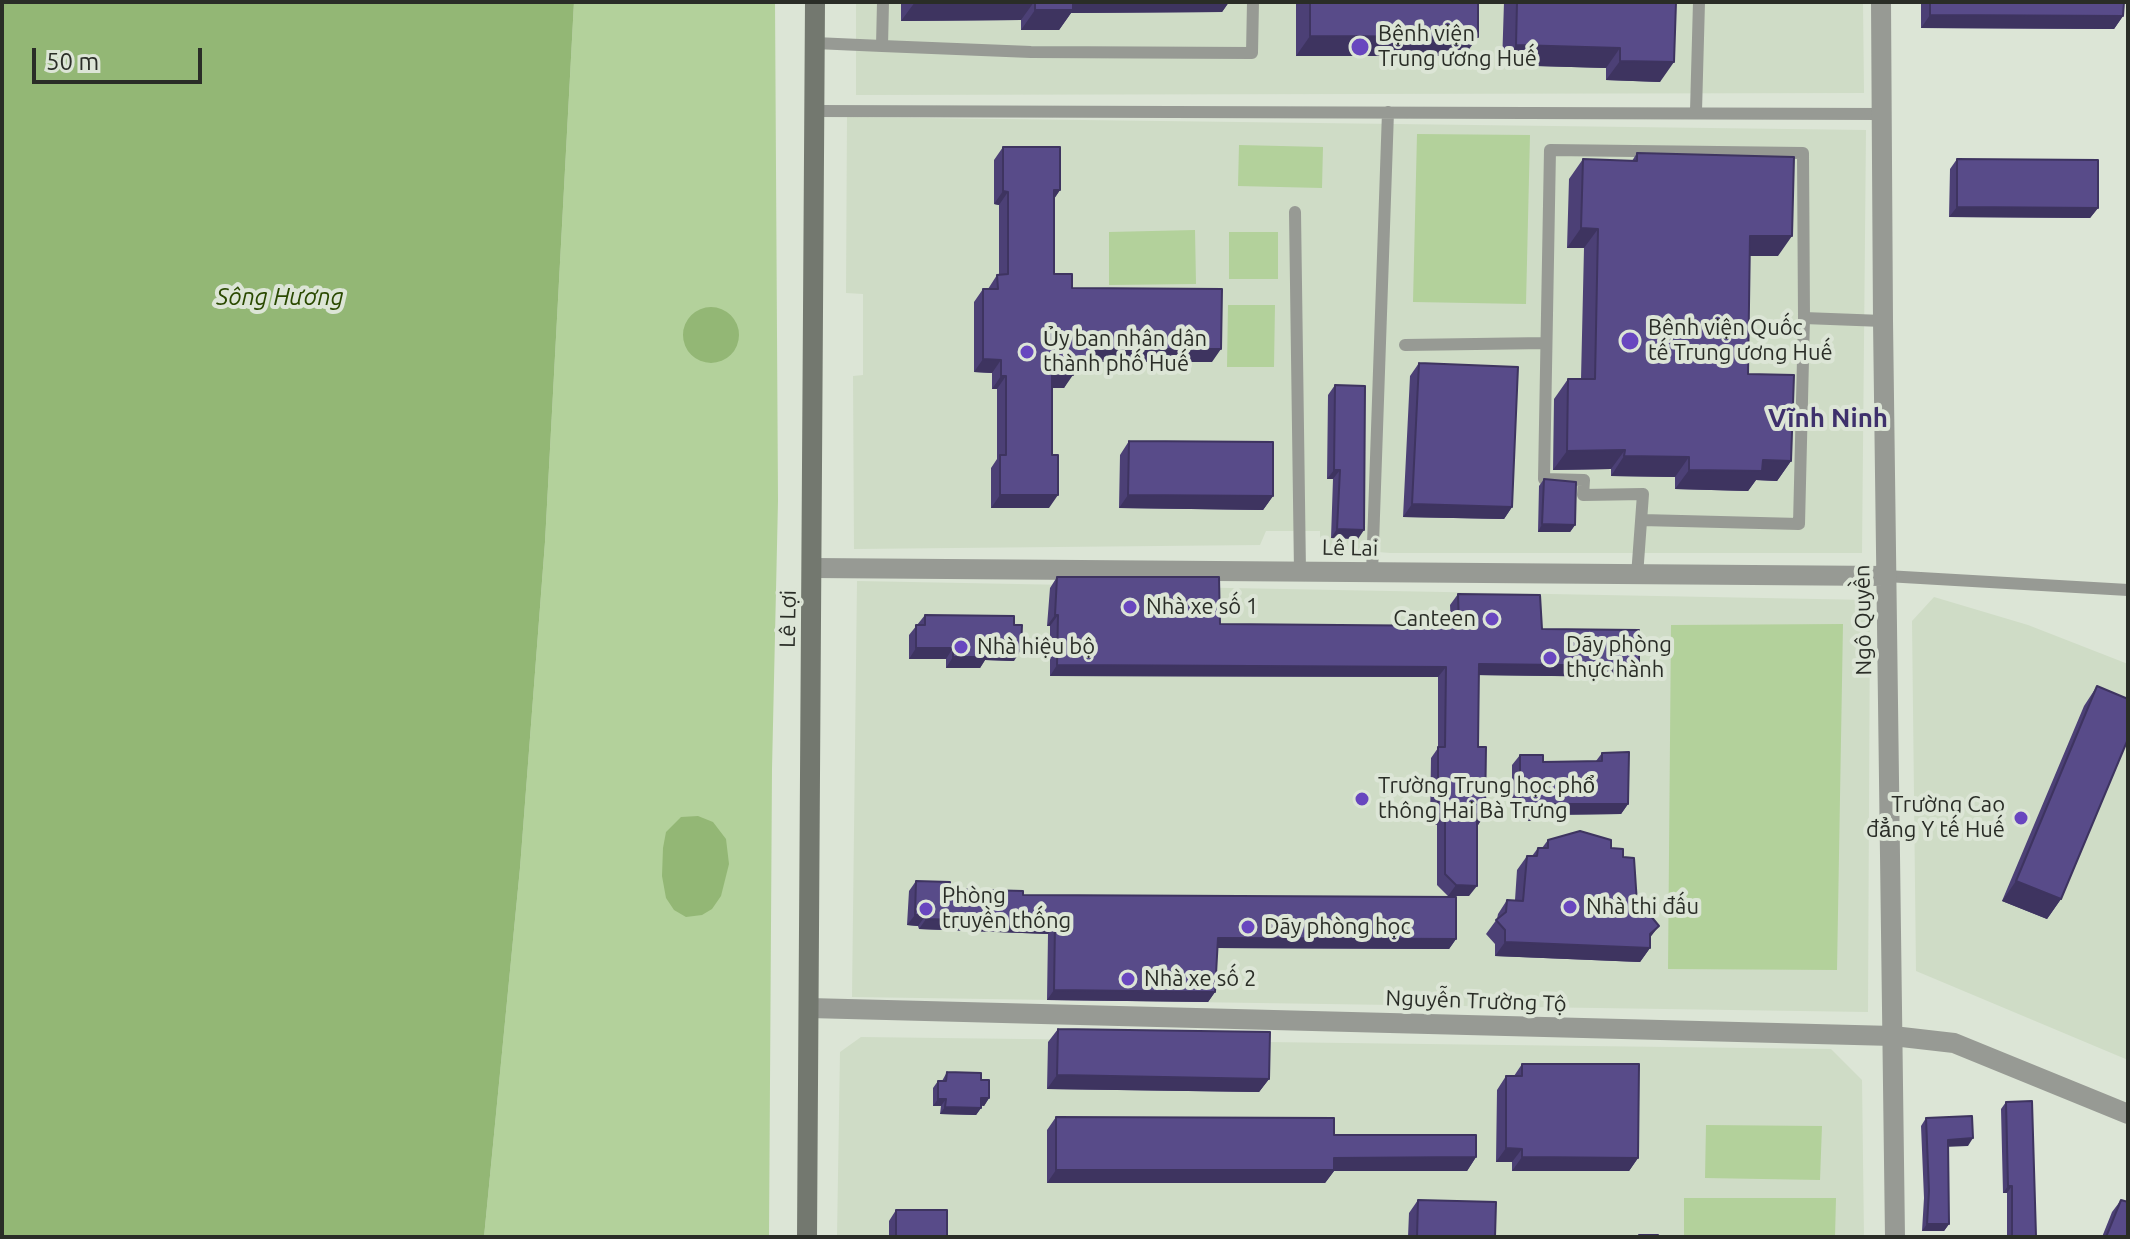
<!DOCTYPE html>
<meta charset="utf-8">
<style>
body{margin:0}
#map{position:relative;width:2130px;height:1239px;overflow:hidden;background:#dce5d6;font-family:Ubuntu,sans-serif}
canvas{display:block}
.frame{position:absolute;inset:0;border:4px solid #2a2d27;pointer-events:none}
.scale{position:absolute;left:32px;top:48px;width:170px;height:36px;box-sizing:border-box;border:4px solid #2a2d27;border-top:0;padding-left:10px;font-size:24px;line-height:28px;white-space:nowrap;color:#2a2d27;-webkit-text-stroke:6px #dce5d6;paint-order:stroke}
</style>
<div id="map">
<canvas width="2130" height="1239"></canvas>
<div class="frame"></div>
<div class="scale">50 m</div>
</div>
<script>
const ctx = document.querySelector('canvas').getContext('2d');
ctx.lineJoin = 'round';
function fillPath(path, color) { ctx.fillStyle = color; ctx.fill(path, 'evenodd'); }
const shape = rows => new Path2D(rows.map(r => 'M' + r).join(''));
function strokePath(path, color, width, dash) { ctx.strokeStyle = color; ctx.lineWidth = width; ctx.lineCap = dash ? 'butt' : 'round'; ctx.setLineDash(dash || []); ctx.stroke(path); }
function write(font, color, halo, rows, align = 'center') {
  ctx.font = font + ' Ubuntu,sans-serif'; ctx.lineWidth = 8; ctx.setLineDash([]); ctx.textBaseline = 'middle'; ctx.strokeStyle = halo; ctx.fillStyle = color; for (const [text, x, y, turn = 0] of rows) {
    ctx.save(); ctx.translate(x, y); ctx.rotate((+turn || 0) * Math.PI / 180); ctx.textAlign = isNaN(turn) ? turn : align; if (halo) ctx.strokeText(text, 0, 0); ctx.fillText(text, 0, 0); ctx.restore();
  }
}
fillPath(shape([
 [856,2,1863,2,1864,93,856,95],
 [847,117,1866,130,1862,553,1390,553,1320,547,1320,531,1266,531,1260,545,854,549,853,376,863,375,863,294,846,293],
 [857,581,1870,600,1868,1012,852,997],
 [1934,597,2028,625,2128,664,2128,1060,1916,971,1912,621],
 [861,1037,1831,1049,1862,1080,1864,1237,837,1237,840,1052]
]), '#cfdcc6');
fillPath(shape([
 [574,2,775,2,778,501,772,769,769,1237,484,1237,520,868,545,542],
 [1417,134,1530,135,1526,304,1413,302],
 [1239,145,1323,147,1322,188,1238,186],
 [1195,230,1196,284,1109,285,1109,232],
 [1229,232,1278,232,1278,279,1229,279],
 [1228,305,1275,305,1274,367,1227,367],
 [1843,624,1837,970,1668,969,1671,625],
 [1706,1125,1822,1126,1820,1180,1705,1178],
 [1684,1198,1836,1198,1835,1237,1684,1237]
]), '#b3d19b');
fillPath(shape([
 [2,2,574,2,545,542,520,868,484,1237,2,1237],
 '683 335a28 28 0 1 1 56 0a28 28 0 1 1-56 0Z',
 [698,816,713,822,726,839,729,864,721,896,712,909,702,915,686,917,674,910,666,898,662,876,663,848,666,832,681,817]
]), '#93b775');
strokePath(shape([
 [883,2,882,46,1031,52,1252,53,1253,2],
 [815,43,882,46],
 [816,111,1883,114],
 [1696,111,1699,2],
 [1295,212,1300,572],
 [1804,318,1883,321],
 [1405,345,1546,343],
 [1372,573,1388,112],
 [1637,576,1643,494,1583,495,1584,480,1544,479,1550,150,1803,153,1804,318,1799,524,1642,520],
 [1886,576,2128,590]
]), '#979a94', 12);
strokePath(shape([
 [1881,2,1883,321,1895,1237],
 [813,568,1886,576],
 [809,1008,1893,1036,1954,1043,2128,1114]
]), '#979a94', 20);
strokePath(shape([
 [807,1237,815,2]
]), '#73786f', 20);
fillPath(shape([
 [901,2,1229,2,1222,12,1071,13,1059,30,1021,30,1021,20,901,21],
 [1296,2,1478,2,1464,56,1296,56],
 [1504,2,1676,2,1660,82,1606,80,1606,68,1502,65],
 [1921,2,2124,2,2123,16,2114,29,1921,28],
 [1003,147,1060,190,1054,199,1054,274,1072,288,1212,362,1087,362,1080,371,1073,371,1064,388,1052,388,1049,508,991,508,991,468,997,459,997,389,992,389,992,373,974,372,974,302,983,289,988,289,997,275,999,275,999,205,994,204,994,160],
 [1637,153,1778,256,1750,256,1748,374,1791,461,1777,481,1756,480,1748,491,1675,489,1675,477,1611,476,1611,469,1553,470,1554,399,1568,379,1581,379,1584,248,1567,248,1569,179,1583,159,1632,161],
 [1957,159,2098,208,2090,218,1949,217,1950,169],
 [1419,363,1512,507,1504,519,1403,517,1410,376],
 [1335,385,1358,539,1331,538,1333,479,1327,479,1328,395],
 [1129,441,1273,496,1263,510,1119,508,1120,455],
 [1544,479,1575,525,1570,532,1538,532,1539,486],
 [1057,577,1220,624,1451,626,1450,605,1458,594,1542,629,1639,666,1631,677,1479,675,1478,747,1485,814,1478,825,1469,896,1448,896,1437,885,1437,825,1430,825,1431,758,1438,748,1438,677,1050,676,1050,626,1047,626,1050,588],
 [925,615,1014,661,985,660,980,668,946,668,946,659,909,659,909,635],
 [2097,686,2061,899,2047,919,2002,901,2084,706],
 [1602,753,1628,804,1621,814,1540,815,1536,821,1512,821,1512,765,1520,755,1543,762,1596,761],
 [1548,840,1611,848,1623,857,1637,903,1650,938,1650,948,1640,962,1495,956,1495,944,1486,934,1497,919,1498,914,1507,900,1515,900,1517,870,1527,856,1532,856,1538,848,1542,848],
 [916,881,950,889,1456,939,1449,949,1217,948,1215,992,1208,1002,1047,1000,1048,934,919,929,918,926,907,925,909,891],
 [1058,1029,1269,1079,1259,1092,1047,1089,1048,1042],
 [1522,1064,1638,1158,1629,1171,1512,1171,1512,1162,1496,1162,1497,1090,1506,1076,1514,1076],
 [947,1072,981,1080,989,1098,984,1106,981,1105,981,1108,976,1115,940,1114,941,1106,933,1106,933,1088,938,1081,942,1081],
 [2006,1102,2036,1237,2007,1237,2007,1193,2003,1193,2001,1109],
 [1056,1117,1334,1135,1476,1157,1467,1171,1334,1171,1325,1183,1047,1183,1047,1130],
 [1926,1118,1968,1146,1948,1146,1949,1224,1944,1231,1922,1231,1924,1198,1921,1126],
 [1418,1200,1495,1237,1408,1237,1409,1213],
 [2121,1200,2128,1237,2102,1237,2112,1212],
 [896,1210,947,1237,889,1237,889,1221]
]), '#4c4076');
fillPath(shape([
 [915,2,1034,2,1021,20,901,21],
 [1067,2,1229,2,1222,12,1071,13,1059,30,1021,30,1035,10],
 [1930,15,2123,16,2114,29,1921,28],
 [1310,36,1478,37,1464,56,1296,56],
 [1516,45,1620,48,1606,68,1502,65],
 [1620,61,1674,62,1660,82,1606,80],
 [1054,190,1060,190,1051,203],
 [1003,191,1008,192,999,205,994,204],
 [1957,207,2098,208,2090,218,1949,217],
 [1581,228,1598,229,1584,248,1567,248],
 [1750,236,1792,236,1778,256,1737,256],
 [1090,349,1221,349,1212,362,1087,362,1080,371,1064,371,1073,358],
 [983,359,1001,360,992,373,974,372],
 [1052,375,1073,375,1064,388,1043,388],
 [1001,376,1006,376,997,389,992,389],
 [1625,450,1611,469,1553,470,1567,451],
 [1624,456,1689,457,1675,477,1611,476],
 [1763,460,1791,461,1777,481,1756,480,1748,491,1675,489,1689,470],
 [1334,470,1340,470,1333,479,1327,479],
 [1000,495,1058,495,1049,508,991,508],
 [1128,495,1273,496,1263,510,1119,508],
 [1412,504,1512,507,1504,519,1403,517],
 [1542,524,1575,525,1570,532,1538,532],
 [1337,529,1364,530,1358,539,1331,538],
 [1055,615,1058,615,1050,626,1047,626],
 [916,648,953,648,946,659,909,659],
 [987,650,1021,650,1014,661,985,660,980,668,946,668,953,657],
 [1479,664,1639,666,1631,677,1471,675],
 [1057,665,1446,667,1438,677,1050,676],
 [1543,804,1628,804,1621,814,1540,815,1536,821,1512,821,1520,810],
 [1438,814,1445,814,1437,825,1430,825],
 [1477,814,1485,814,1478,825],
 [2016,881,2061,899,2047,919,2002,901],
 [1456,885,1477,886,1469,896,1448,896],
 [915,915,926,915,918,926,907,925],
 [926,919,1055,923,1048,934,919,929],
 [1659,926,1649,939,1650,948,1640,962,1495,956,1505,942,1650,934],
 [1218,938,1456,939,1449,949,1211,948],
 [1054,990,1215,992,1208,1002,1047,1000],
 [1057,1075,1269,1079,1259,1092,1047,1089],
 [981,1098,989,1098,984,1106,976,1105],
 [938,1099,946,1099,941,1106,933,1106],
 [945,1107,981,1108,976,1115,940,1114],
 [1973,1138,1968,1146,1943,1147,1948,1140],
 [1506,1148,1522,1149,1512,1162,1496,1162],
 [1476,1157,1467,1171,1334,1171,1325,1183,1047,1183,1056,1170,1334,1158],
 [1522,1157,1638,1158,1629,1171,1512,1171],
 [2008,1186,2012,1186,2007,1193,2003,1193],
 [1927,1224,1949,1224,1944,1231,1922,1231]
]), '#3e3460');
const building = shape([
 [1035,2,1073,2,1073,10,1035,10,1035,2],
 [1310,2,1478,2,1478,37,1310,36,1310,2],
 [1517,2,1676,2,1674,62,1620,61,1620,48,1516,45,1517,2],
 [1930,2,2124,2,2123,16,1930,15,1930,2],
 [1003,147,1060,147,1060,190,1054,190,1054,274,1072,274,1072,288,1222,289,1221,349,1090,349,1090,358,1073,358,1073,375,1052,375,1052,455,1058,455,1058,495,1000,495,1000,455,1006,455,1006,376,1001,376,1001,360,983,359,983,289,998,289,997,275,1008,274,1008,192,1003,191,1003,147],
 [1637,153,1794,157,1792,236,1750,236,1748,374,1794,375,1791,461,1763,460,1762,471,1689,470,1689,457,1624,456,1625,450,1567,451,1568,379,1595,379,1598,229,1581,228,1583,159,1637,161,1637,153],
 [1957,159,2098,160,2098,208,1957,207,1957,159],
 [1419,363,1518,367,1512,507,1412,504,1419,363],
 [1335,385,1365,386,1364,530,1337,529,1340,470,1334,470,1335,385],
 [1129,441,1273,442,1273,496,1128,495,1129,441],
 [1544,479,1576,482,1575,525,1542,524,1544,479],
 [1057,577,1219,577,1220,624,1459,626,1458,594,1540,595,1542,629,1639,630,1639,666,1479,664,1478,747,1486,747,1485,814,1477,814,1477,886,1456,885,1445,874,1445,814,1438,814,1438,747,1445,747,1446,667,1057,665,1058,615,1055,615,1057,577],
 [925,615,1014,616,1014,625,1022,625,1021,650,987,650,987,657,953,657,953,648,916,648,916,625,925,625,925,615],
 [2097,686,2128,699,2128,739,2061,899,2016,881,2097,686],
 [1629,752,1628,804,1543,804,1543,810,1520,810,1520,755,1543,755,1543,762,1602,761,1602,753,1629,752],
 [1580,831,1611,840,1611,848,1623,849,1623,857,1634,858,1637,903,1650,903,1650,915,1659,926,1650,934,1650,948,1505,942,1505,930,1496,920,1506,912,1507,900,1523,901,1527,856,1537,856,1538,848,1548,848,1548,840,1580,831],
 [916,881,950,882,950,889,1023,891,1023,895,1456,897,1456,939,1218,938,1215,992,1054,990,1055,923,926,919,926,915,915,915,916,881],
 [1058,1029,1270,1032,1269,1079,1057,1075,1058,1029],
 [1522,1064,1639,1064,1638,1158,1522,1157,1522,1149,1506,1148,1506,1076,1522,1076,1522,1064],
 [947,1072,981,1073,981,1080,989,1080,989,1098,981,1098,981,1108,945,1107,946,1099,938,1099,938,1081,946,1081,947,1072],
 [2032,1101,2036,1236,2012,1236,2012,1186,2008,1186,2006,1102,2032,1101],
 [1972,1116,1973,1138,1948,1140,1949,1224,1927,1224,1929,1191,1926,1118,1972,1116],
 [1056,1117,1334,1118,1334,1135,1476,1135,1476,1157,1334,1158,1334,1170,1056,1170,1056,1117],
 [1418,1200,1496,1202,1495,1237,1417,1237,1418,1200],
 [2121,1200,2128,1202,2128,1237,2106,1237,2121,1200],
 [896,1210,947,1210,947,1237,896,1237,896,1210],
 [1639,1235,1658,1235,1658,1237,1639,1237,1639,1235]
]);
fillPath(building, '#584b89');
strokePath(building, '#3e3460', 2);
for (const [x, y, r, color] of [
 [1360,47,10,"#6846bf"],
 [1630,341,10,"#6846bf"],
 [1027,352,8,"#6846bf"],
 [1130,607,8,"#6846bf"],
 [1492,619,8,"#6846bf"],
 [961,647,8,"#6846bf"],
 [1550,658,8,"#6846bf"],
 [1362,799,8,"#6846bf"],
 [2021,818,8,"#6846bf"],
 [1570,907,8,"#6846bf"],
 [926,909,8,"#6846bf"],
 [1248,927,8,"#6846bf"],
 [1128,979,8,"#6846bf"]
]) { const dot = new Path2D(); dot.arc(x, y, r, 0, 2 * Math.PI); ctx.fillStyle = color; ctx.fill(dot); strokePath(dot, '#dce5d6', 3); }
write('22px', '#2a2d27', '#dce5d6', [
 ["Bệnh viện",1378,34],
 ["Trung ương Huế",1378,59],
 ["Bệnh viện Quốc",1648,328],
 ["tế Trung ương Huế",1648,353],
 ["Ủy ban nhân dân",1043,339],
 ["thành phố Huế",1043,364],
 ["Nhà xe số 1",1146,607],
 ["Canteen",1476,619,"right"],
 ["Dãy phòng",1566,645],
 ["thực hành",1566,670],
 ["Nhà hiệu bộ",977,647],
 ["Trường Trung học phổ",1378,786],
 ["thông Hai Bà Trưng",1378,811],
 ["Trường Cao",2005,805,"right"],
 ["đẳng Y tế Huế",2005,830,"right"],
 ["Phòng",942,896],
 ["truyền thống",942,921],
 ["Nhà thi đấu",1586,907],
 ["Dãy phòng học",1264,927],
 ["Nhà xe số 2",1144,979]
], 'left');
write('22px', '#2a2d27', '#dce5d6', [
 ["Lê Lai",1350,548,1],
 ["Lê Lợi",788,619,-89],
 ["Ngô Quyền",1863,620,-91],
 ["Nguyễn Trường Tộ",1476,1001,2]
]);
write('italic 24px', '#2a4900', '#dce5d6', [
 ["Sông Hương",280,297]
]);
write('bold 26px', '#3e306c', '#dce5d6', [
 ["Vĩnh Ninh",1828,418]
]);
</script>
